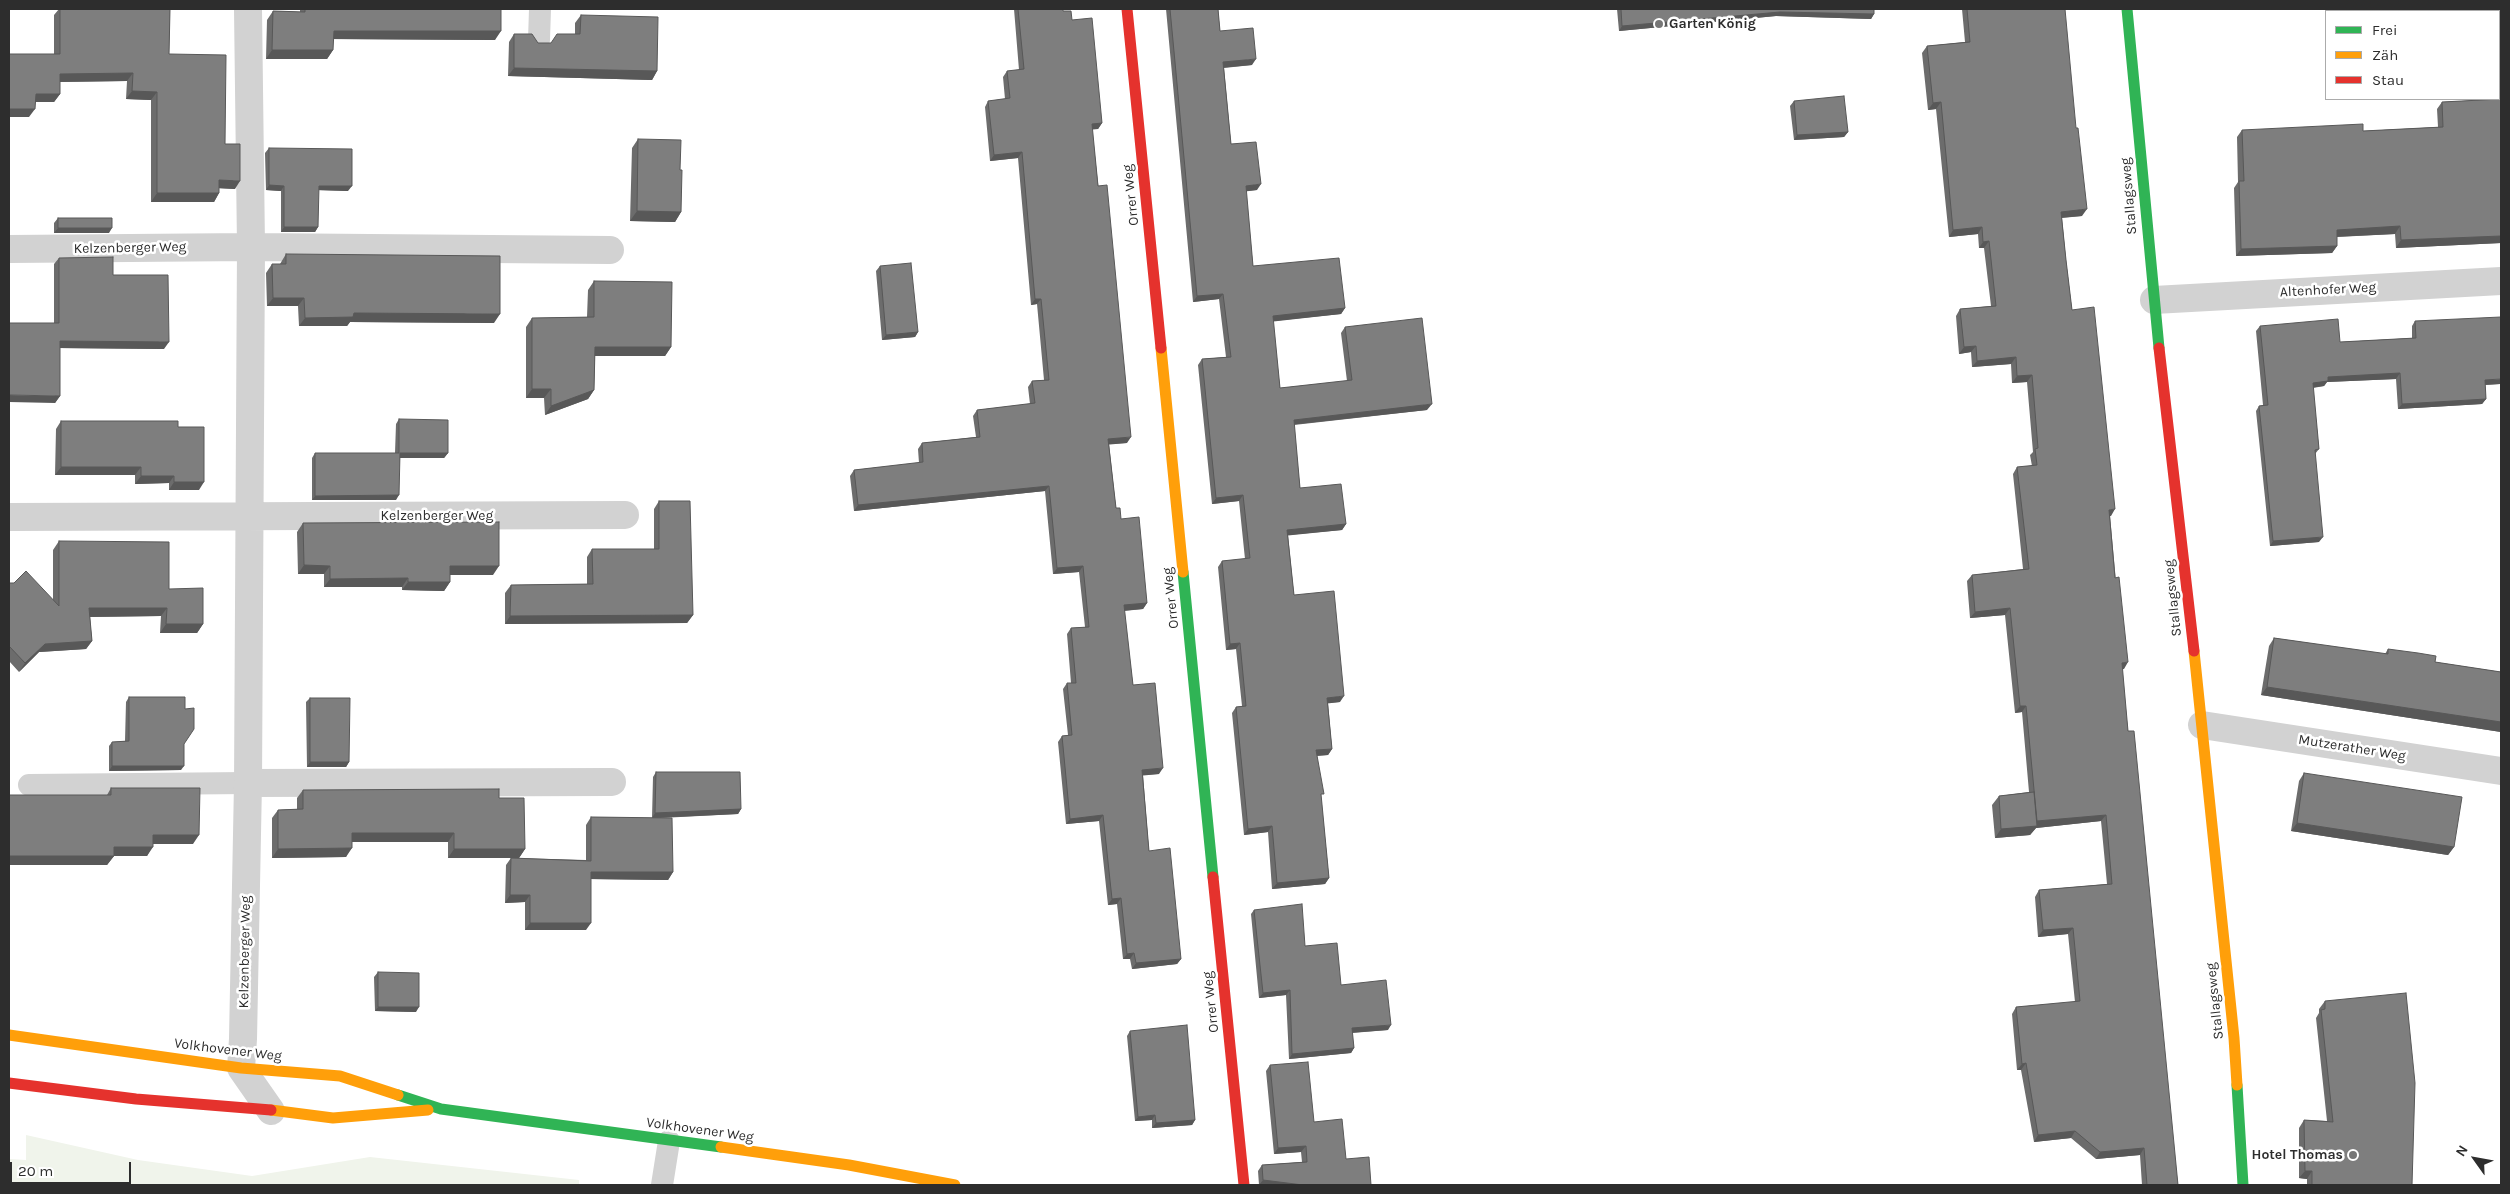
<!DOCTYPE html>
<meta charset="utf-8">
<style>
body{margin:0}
#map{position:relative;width:2510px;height:1194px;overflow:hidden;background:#fff;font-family:Karla,sans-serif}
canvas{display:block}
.frame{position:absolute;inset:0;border:10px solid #2d2d2d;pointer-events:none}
.legend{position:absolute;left:2325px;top:10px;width:175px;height:90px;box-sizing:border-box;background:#fff;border:1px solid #ababab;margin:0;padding:6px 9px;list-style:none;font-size:15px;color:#2d2d2d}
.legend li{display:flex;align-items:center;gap:10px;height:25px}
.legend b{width:25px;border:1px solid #ababab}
.north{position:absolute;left:2450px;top:1134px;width:50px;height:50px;-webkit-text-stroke:4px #fff;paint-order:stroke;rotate:302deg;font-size:14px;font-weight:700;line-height:20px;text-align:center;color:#2d2d2d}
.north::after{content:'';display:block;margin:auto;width:18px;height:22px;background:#2d2d2d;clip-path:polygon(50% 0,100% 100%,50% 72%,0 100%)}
.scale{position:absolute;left:10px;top:1162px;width:121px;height:22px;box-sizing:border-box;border:2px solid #2d2d2d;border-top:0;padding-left:6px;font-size:15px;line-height:18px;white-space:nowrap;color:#2d2d2d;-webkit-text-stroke:4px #fff;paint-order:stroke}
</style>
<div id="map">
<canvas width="2510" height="1194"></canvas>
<div class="frame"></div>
<ul class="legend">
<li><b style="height:6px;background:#30b455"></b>Frei</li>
<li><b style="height:6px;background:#ff9f0a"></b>Zäh</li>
<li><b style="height:6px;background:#e5322d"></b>Stau</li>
</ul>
<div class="north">N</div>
<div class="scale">20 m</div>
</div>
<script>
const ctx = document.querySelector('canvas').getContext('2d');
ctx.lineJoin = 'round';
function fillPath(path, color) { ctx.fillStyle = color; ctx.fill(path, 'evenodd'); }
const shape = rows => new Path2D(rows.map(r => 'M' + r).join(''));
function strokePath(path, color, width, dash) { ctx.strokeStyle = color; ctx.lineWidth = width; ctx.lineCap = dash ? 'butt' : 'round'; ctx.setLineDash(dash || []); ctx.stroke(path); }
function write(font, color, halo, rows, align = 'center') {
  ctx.font = font + ' Karla,sans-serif'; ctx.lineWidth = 5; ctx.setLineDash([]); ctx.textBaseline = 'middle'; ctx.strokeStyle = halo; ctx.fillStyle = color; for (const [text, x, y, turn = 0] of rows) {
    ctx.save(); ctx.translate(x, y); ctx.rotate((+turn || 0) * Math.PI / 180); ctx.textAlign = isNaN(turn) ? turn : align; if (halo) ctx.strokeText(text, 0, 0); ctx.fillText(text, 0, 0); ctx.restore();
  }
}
fillPath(shape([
 [26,1135,138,1160,252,1176,370,1157,579,1180,579,1185,9,1185,9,1159,26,1160]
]), '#f0f4eb');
strokePath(shape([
 [539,40,540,9],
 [29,785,248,783],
 [662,1185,669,1141]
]), '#d2d2d2', 22);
strokePath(shape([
 [248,9,251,247,248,783,243,1039,241,1068,271,1111],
 [9,249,251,247,610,250],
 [2154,300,2501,281],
 [9,517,625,515],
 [2202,725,2501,771],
 [248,783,612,782]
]), '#d2d2d2', 28);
strokePath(shape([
 [2127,9,2159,348],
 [1183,572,1213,877],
 [2237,1085,2243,1185],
 [398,1095,441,1109,721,1147]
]), '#30b455', 11);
strokePath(shape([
 [1161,348,1183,572],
 [2194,651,2234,1038,2237,1085],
 [9,1035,241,1068,340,1076,398,1095],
 [271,1110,333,1118,428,1110],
 [721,1147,849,1165,955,1185]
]), '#ff9f0a', 11);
strokePath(shape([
 [1127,9,1161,348],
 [2159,348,2194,651],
 [1213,877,1244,1185],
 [9,1083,136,1099,271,1110]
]), '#e5322d', 11);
fillPath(shape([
 [59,9,170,9,169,54,225,144,235,189,219,188,219,193,214,202,151,202,151,100,126,99,127,81,60,82,60,94,54,102,35,102,29,117,54,54,54,15],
 [300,9,501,9,495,40,333,39,333,50,327,59,266,59,267,20,273,11,300,12],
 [1014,9,1063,9,1063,11,1072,20,1102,123,1098,129,1092,129,1127,443,1109,444,1116,508,1121,519,1147,603,1143,609,1124,611,1133,685,1159,774,1143,775,1149,851,1181,959,1177,964,1132,969,1130,959,1123,959,1117,904,1108,905,1099,821,1066,824,1058,742,1062,736,1068,735,1063,689,1067,683,1071,683,1067,634,1071,628,1085,627,1079,572,1053,574,1045,491,854,511,850,476,854,470,919,463,918,449,922,443,976,437,973,416,977,410,1030,404,1028,387,1032,381,1044,380,1037,304,1031,305,1018,158,990,161,985,107,988,101,1005,99,1003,77,1007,71,1019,70],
 [1166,9,1218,9,1220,31,1252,65,1224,68,1231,144,1257,190,1246,191,1253,266,1345,308,1341,314,1273,321,1280,388,1347,381,1341,333,1345,327,1427,410,1294,425,1300,488,1346,524,1342,530,1288,535,1294,595,1340,702,1328,703,1332,749,1328,755,1317,756,1329,878,1325,884,1272,889,1268,832,1244,835,1232,713,1236,707,1242,706,1236,649,1226,650,1218,567,1222,561,1245,559,1239,501,1212,504,1198,365,1202,359,1226,357,1219,299,1193,302],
 [1617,9,1874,9,1874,14,1871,19,1776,16,1619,31],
 [1962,9,2029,9,2082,216,2062,218,2066,260,2072,310,2111,516,2110,516,2124,669,2122,669,2128,731,2178,1185,2142,1185,2140,1155,2096,1159,2071,1138,2034,1142,2021,1070,2017,1070,2012,1014,2016,1007,2075,1002,2068,934,2038,937,2035,897,2039,890,2107,884,2101,821,2036,828,2030,835,1995,838,1992,805,1999,796,2029,792,2022,712,2015,713,2005,615,1970,618,1967,581,1972,575,2023,569,2013,474,2017,467,2032,466,2030,455,2033,452,2027,382,2012,383,2011,364,1972,367,1971,352,1959,354,1956,316,1960,309,1991,306,1984,248,1979,248,1978,234,1949,237,1936,109,1928,110,1922,53,1927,46,1965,42],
 [581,15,657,71,652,80,508,76,509,42,514,34,538,43,551,43,575,34,575,23],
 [2501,99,2501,243,2396,248,2395,234,2337,237,2337,246,2332,253,2236,256,2234,188,2238,182,2237,137,2242,130,2363,131,2438,127,2437,109,2442,102],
 [1794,101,1848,132,1844,137,1794,140,1790,106],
 [638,139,680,170,681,212,675,222,630,221,632,148],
 [269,148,348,191,318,190,318,227,315,232,281,232,281,191,266,190,265,153],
 [58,218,109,233,54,233,54,223],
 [286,254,494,323,350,322,347,326,299,326,298,306,267,306,266,273,272,264,280,264],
 [59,258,113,275,164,349,60,348,60,396,55,403,54,323,54,264],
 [880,266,918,332,915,337,882,340,876,271],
 [594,281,671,347,665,356,595,356,594,390,588,399,545,415,544,398,526,398,526,327,532,318,587,317,588,290],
 [2415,321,2500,384,2485,385,2486,399,2482,404,2398,409,2396,379,2327,382,2324,386,2313,388,2319,449,2315,454,2319,542,2270,546,2256,411,2259,406,2263,405,2256,331,2260,326,2340,342,2412,338,2412,326],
 [399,419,448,453,444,458,400,458,396,500,312,500,312,458,315,453,395,453,396,424],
 [61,421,178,427,199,490,169,490,169,483,135,484,135,475,55,475,56,429],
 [659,501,693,615,687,623,505,624,505,593,511,585,587,584,587,557,592,549,654,549,654,509],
 [303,523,493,575,450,575,450,582,444,591,402,590,402,587,324,587,324,574,298,574,297,532],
 [59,541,169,589,203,624,197,633,160,633,161,616,90,617,92,641,86,649,39,652,19,672,9,661,9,583,53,600,53,550],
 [2274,638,2385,654,2388,649,2435,662,2501,672,2501,732,2261,695,2269,646],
 [129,697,184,744,181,770,109,771,109,746,112,742,125,741,126,702],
 [310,698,349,762,346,767,307,767,306,702],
 [656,772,741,809,738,814,661,818,673,872,668,880,591,879,586,930,525,930,525,902,505,903,506,865,511,858,586,860,586,825,591,817,652,818,653,777],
 [2304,773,2454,847,2448,855,2291,831,2299,781],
 [111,788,193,844,153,844,147,856,114,856,107,865,107,795],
 [303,790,499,798,525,849,519,858,448,858,448,842,352,842,346,857,272,858,272,818,278,810,297,809,297,798],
 [1254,910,1305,946,1341,985,1388,1030,1352,1033,1354,1048,1351,1053,1289,1059,1286,995,1259,998,1251,914],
 [378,972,416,1012,375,1011,374,977],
 [2325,1001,2412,1185,2307,1185,2307,1179,2299,1178,2299,1128,2304,1120,2327,1121,2316,1018,2319,1013,2319,1009],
 [1130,1031,1195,1120,1192,1125,1152,1128,1152,1120,1135,1121,1127,1036],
 [1270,1065,1314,1122,1346,1159,1371,1185,1259,1185,1258,1171,1262,1165,1302,1162,1301,1152,1274,1154,1266,1071]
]), '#6c6c6c');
fillPath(shape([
 [1780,12,1874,14,1871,19,1776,16,1619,31,1622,26],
 [334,31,501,31,495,40,328,39],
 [272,50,333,50,327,59,266,59],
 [1256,59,1252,65,1219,68,1223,62],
 [514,68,657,71,652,80,508,76],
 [133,73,127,81,54,82,60,74],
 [132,91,157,92,151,100,126,99],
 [36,94,60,94,54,102,30,102],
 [1941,102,1936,109,1928,110,1933,103],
 [9,109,35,109,29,117,9,117],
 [1102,123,1098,129,1088,130,1092,124],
 [1848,132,1844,137,1794,140,1797,135],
 [1022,152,1018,158,990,161,994,155],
 [219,180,240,181,235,189,214,188],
 [1261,184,1257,190,1241,192,1246,186],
 [269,185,284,186,281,191,266,190],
 [319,186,352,186,348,191,315,190],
 [157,193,219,193,214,202,151,202],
 [2087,209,2082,216,2057,218,2061,212],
 [637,211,681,212,675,222,630,221],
 [2400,226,2395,234,2331,237,2337,230],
 [284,227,318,227,315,232,281,232],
 [1982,227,1978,234,1949,237,1953,230],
 [58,228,112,228,109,233,54,233],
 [2501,236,2501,243,2396,248,2401,240],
 [1989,241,1984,248,1979,248,1983,242],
 [2337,246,2332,253,2236,256,2241,249],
 [1223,294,1219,299,1193,302,1197,296],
 [273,298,304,298,298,306,267,306],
 [1035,299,1041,299,1037,304,1031,305],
 [1345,308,1341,314,1269,322,1273,316],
 [354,313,500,314,494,323,350,322,347,326,299,326,305,318],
 [918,332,915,337,882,340,886,335],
 [60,341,169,342,164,349,55,348],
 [1976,346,1971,352,1959,354,1964,347],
 [595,347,671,347,665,356,588,356],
 [2016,357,2011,364,1972,367,1977,361],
 [2400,373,2396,379,2327,382,2324,386,2309,388,2313,383,2328,377],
 [2032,375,2027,382,2012,383,2017,376],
 [2501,379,2500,384,2482,385,2485,380],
 [532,389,551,389,544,398,526,398],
 [594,390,588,399,545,415,551,406],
 [9,395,60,396,55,403,9,402],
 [2486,399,2482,404,2398,409,2402,404],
 [1432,404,1427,410,1289,425,1294,420],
 [1131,437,1127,443,1104,445,1108,439],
 [400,453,448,453,444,458,396,458],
 [61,467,141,467,135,475,55,475],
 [141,476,174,476,169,483,135,484],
 [174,482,204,482,199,490,169,490],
 [1049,486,1045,491,854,511,858,505],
 [399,495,396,500,312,500,315,496],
 [1243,495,1239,501,1212,504,1216,498],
 [2115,509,2111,516,2105,517,2109,510],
 [1346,524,1342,530,1283,536,1287,530],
 [2323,537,2319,542,2270,546,2273,541],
 [304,565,330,566,324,574,298,574],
 [450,566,499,566,493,575,444,575],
 [1083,566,1079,572,1053,574,1057,568],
 [408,578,402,587,324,587,330,579],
 [408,582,450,582,444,591,402,590],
 [1147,603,1143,609,1120,611,1124,605],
 [89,608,167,608,161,616,83,617],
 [2010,608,2005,615,1970,618,1975,612],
 [693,615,687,623,505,624,510,616],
 [166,624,203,624,197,633,160,633],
 [92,641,86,649,39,652,19,672,25,663,45,644],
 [1240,643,1236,649,1226,650,1230,644],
 [2128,662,2124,669,2117,670,2122,663],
 [2267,687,2501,722,2501,732,2261,695],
 [1344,696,1340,702,1323,704,1327,698],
 [2020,706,2026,706,2022,712,2015,713],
 [1332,749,1328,755,1312,756,1316,750],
 [310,762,349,762,346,767,307,767],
 [112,766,184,766,181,770,109,771],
 [1163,768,1159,774,1138,776,1142,770],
 [741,809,738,814,652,818,655,813],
 [1103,815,1099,821,1066,824,1070,819],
 [2106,815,2101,821,2036,828,2030,835,1995,838,2001,829,2037,821],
 [2297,823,2454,847,2448,855,2291,831],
 [1272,826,1268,832,1244,835,1248,829],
 [352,833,454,833,448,842,346,842],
 [153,835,199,835,193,844,146,844],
 [114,847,153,847,147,856,114,856,107,865,9,865,9,856],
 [352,848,346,857,272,858,278,849],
 [454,849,525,849,519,858,448,858],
 [591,872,673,872,668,880,586,879],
 [1329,878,1325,884,1272,889,1277,883],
 [510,895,530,895,525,902,505,903],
 [1121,898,1117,904,1108,905,1112,899],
 [530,923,591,923,586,930,525,930],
 [2073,928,2068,934,2038,937,2043,930],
 [1134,953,1130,959,1123,959,1127,954],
 [1181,959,1177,964,1132,969,1136,963],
 [1290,990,1286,995,1259,998,1263,993],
 [378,1007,419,1007,416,1012,375,1011],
 [1391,1025,1388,1030,1348,1033,1352,1028],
 [1354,1048,1351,1053,1289,1059,1292,1054],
 [2026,1063,2021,1070,2017,1070,2022,1064],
 [1155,1115,1152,1120,1135,1121,1138,1117],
 [1195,1120,1192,1125,1152,1128,1156,1123],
 [2075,1131,2071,1138,2034,1142,2038,1135],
 [1306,1146,1301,1152,1274,1154,1278,1148],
 [2144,1148,2140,1155,2096,1159,2100,1152],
 [2305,1171,2312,1171,2307,1179,2299,1178],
 [1263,1180,1303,1185,1259,1185]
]), '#585858');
const building = shape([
 [60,9,170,9,169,54,226,55,225,144,240,144,240,181,219,180,219,193,157,193,157,92,132,91,133,73,60,74,60,94,36,94,35,109,9,109,9,54,60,54,60,9],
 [305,9,501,9,501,31,334,31,333,50,272,50,273,11,305,12,305,9],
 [1018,9,1063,9,1063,11,1071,11,1072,20,1092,18,1102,123,1092,124,1098,186,1107,185,1131,437,1108,439,1116,508,1120,508,1121,519,1139,517,1147,603,1124,605,1133,685,1155,683,1163,768,1142,770,1149,851,1170,848,1181,959,1136,963,1134,953,1127,954,1121,898,1112,899,1103,815,1070,819,1062,736,1072,735,1067,683,1076,683,1071,628,1089,627,1083,566,1057,568,1049,486,858,505,854,470,923,462,922,443,980,437,977,410,1035,403,1032,381,1049,380,1041,299,1035,299,1022,152,994,155,988,101,1010,98,1007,71,1024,69,1018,9],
 [1170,9,1218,9,1220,31,1253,28,1256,59,1223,62,1231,144,1256,142,1261,184,1246,186,1253,266,1339,258,1345,308,1273,316,1280,388,1352,380,1345,327,1422,318,1432,404,1294,420,1300,488,1341,484,1346,524,1287,530,1294,595,1334,591,1344,696,1327,698,1332,749,1316,750,1324,794,1321,794,1329,878,1277,883,1272,826,1248,829,1236,707,1246,706,1240,643,1230,644,1222,561,1250,558,1243,495,1216,498,1202,359,1231,357,1223,294,1197,296,1170,9],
 [1621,9,1874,9,1874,14,1780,12,1622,26,1621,9],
 [1967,9,2065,9,2076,128,2078,128,2087,209,2061,212,2066,260,2072,310,2094,307,2115,509,2109,510,2115,578,2119,577,2128,662,2122,663,2128,731,2134,731,2178,1185,2147,1185,2144,1148,2100,1152,2075,1131,2038,1135,2026,1063,2022,1064,2016,1007,2080,1001,2073,928,2043,930,2039,890,2112,884,2106,815,2037,821,2026,706,2020,706,2010,608,1975,612,1972,575,2029,569,2017,467,2037,465,2035,449,2038,448,2032,375,2017,376,2016,357,1977,361,1976,346,1964,347,1960,309,1996,306,1989,241,1983,242,1982,227,1953,230,1941,102,1933,103,1927,46,1970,42,1967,9],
 [581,15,658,17,657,71,514,68,514,34,532,34,538,43,551,43,557,34,580,34,581,15],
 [1844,96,1848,132,1797,135,1794,101,1844,96],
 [2501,99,2501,236,2401,240,2400,226,2337,230,2337,246,2241,249,2239,181,2244,181,2242,130,2363,124,2363,131,2443,127,2442,102,2501,99],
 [638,139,681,140,680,170,682,170,681,212,637,211,638,139],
 [269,148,352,149,352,186,319,186,318,227,284,227,284,186,269,185,269,148],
 [58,218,112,218,112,228,58,228,58,218],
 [286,254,500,256,500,314,354,313,353,317,305,318,304,298,273,298,272,264,286,264,286,254],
 [113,257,113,275,168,275,169,342,60,341,60,396,9,395,9,323,59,323,59,258,113,257],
 [911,263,918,332,886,335,880,266,911,263],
 [594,281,672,282,671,347,595,347,594,390,551,406,551,389,532,389,532,318,594,317,594,281],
 [2501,317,2501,379,2485,380,2486,399,2402,404,2400,373,2328,377,2328,381,2313,383,2319,449,2315,450,2323,537,2273,541,2259,406,2268,405,2260,326,2338,319,2340,342,2416,338,2415,321,2501,317],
 [399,419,448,420,448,453,400,453,399,495,315,496,315,453,399,453,399,419],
 [61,421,178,421,178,427,204,427,204,482,174,482,174,476,141,476,141,467,61,467,61,421],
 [659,501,690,501,693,615,510,616,511,585,593,584,592,549,659,549,659,501],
 [499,522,499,566,450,566,450,582,408,582,408,578,330,579,330,566,304,565,303,523,499,522],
 [59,541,169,542,169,589,203,588,203,624,166,624,167,608,89,608,92,641,45,644,25,663,9,646,9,583,14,583,26,571,59,606,59,541],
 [2274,638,2388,654,2388,649,2418,653,2436,656,2435,662,2501,672,2501,722,2267,687,2274,638],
 [129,697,185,697,185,709,194,708,194,729,184,744,184,766,112,766,112,742,129,741,129,697],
 [310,698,350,698,349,762,310,762,310,698],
 [656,772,740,772,741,809,655,813,656,772],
 [2304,773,2462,797,2454,847,2297,823,2304,773],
 [111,788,200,788,199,835,153,835,153,847,114,847,114,856,9,856,9,795,111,795,111,788],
 [499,789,499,798,524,798,525,849,454,849,454,833,352,833,352,848,278,849,278,810,303,809,303,790,499,789],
 [2034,792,2037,826,2001,829,1999,796,2034,792],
 [591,817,672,818,673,872,591,872,591,923,530,923,530,895,510,895,511,858,591,861,591,817],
 [1302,904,1305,946,1337,943,1341,985,1386,980,1391,1025,1352,1028,1354,1048,1292,1054,1290,990,1263,993,1254,910,1302,904],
 [378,972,419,973,419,1007,378,1007,378,972],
 [2406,993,2415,1083,2412,1185,2312,1185,2312,1171,2305,1171,2304,1120,2333,1122,2321,1010,2325,1009,2325,1001,2406,993],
 [1187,1025,1195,1120,1156,1123,1155,1115,1138,1117,1130,1031,1187,1025],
 [1308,1062,1314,1122,1342,1119,1346,1159,1369,1157,1371,1185,1303,1185,1263,1180,1262,1165,1307,1162,1306,1146,1278,1148,1270,1065,1308,1062]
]);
fillPath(building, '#7e7e7e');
strokePath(building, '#585858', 1);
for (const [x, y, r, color] of [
 [1659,24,5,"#767676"],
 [2353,1155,5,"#767676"]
]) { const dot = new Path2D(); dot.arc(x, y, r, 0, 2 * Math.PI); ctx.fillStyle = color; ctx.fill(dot); strokePath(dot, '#fff', 2); }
write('bold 14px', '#2d2d2d', '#fff', [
 ["Garten König",1669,24],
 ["Hotel Thomas",2343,1155,"right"]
], 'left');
write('14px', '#2d2d2d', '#fff', [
 ["Orrer Weg",1131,195,-96],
 ["Stallagsweg",2129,196,-95],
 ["Kelzenberger Weg",130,248,-1],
 ["Altenhofer Weg",2328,290,-3],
 ["Kelzenberger Weg",437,516],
 ["Orrer Weg",1171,598,-96],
 ["Stallagsweg",2173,598,-96],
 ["Mutzerather Weg",2352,748,9],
 ["Kelzenberger Weg",245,952,-89],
 ["Stallagsweg",2215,1001,-96],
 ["Orrer Weg",1211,1002,-96],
 ["Volkhovener Weg",228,1050,7],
 ["Volkhovener Weg",700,1130,8]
]);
</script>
